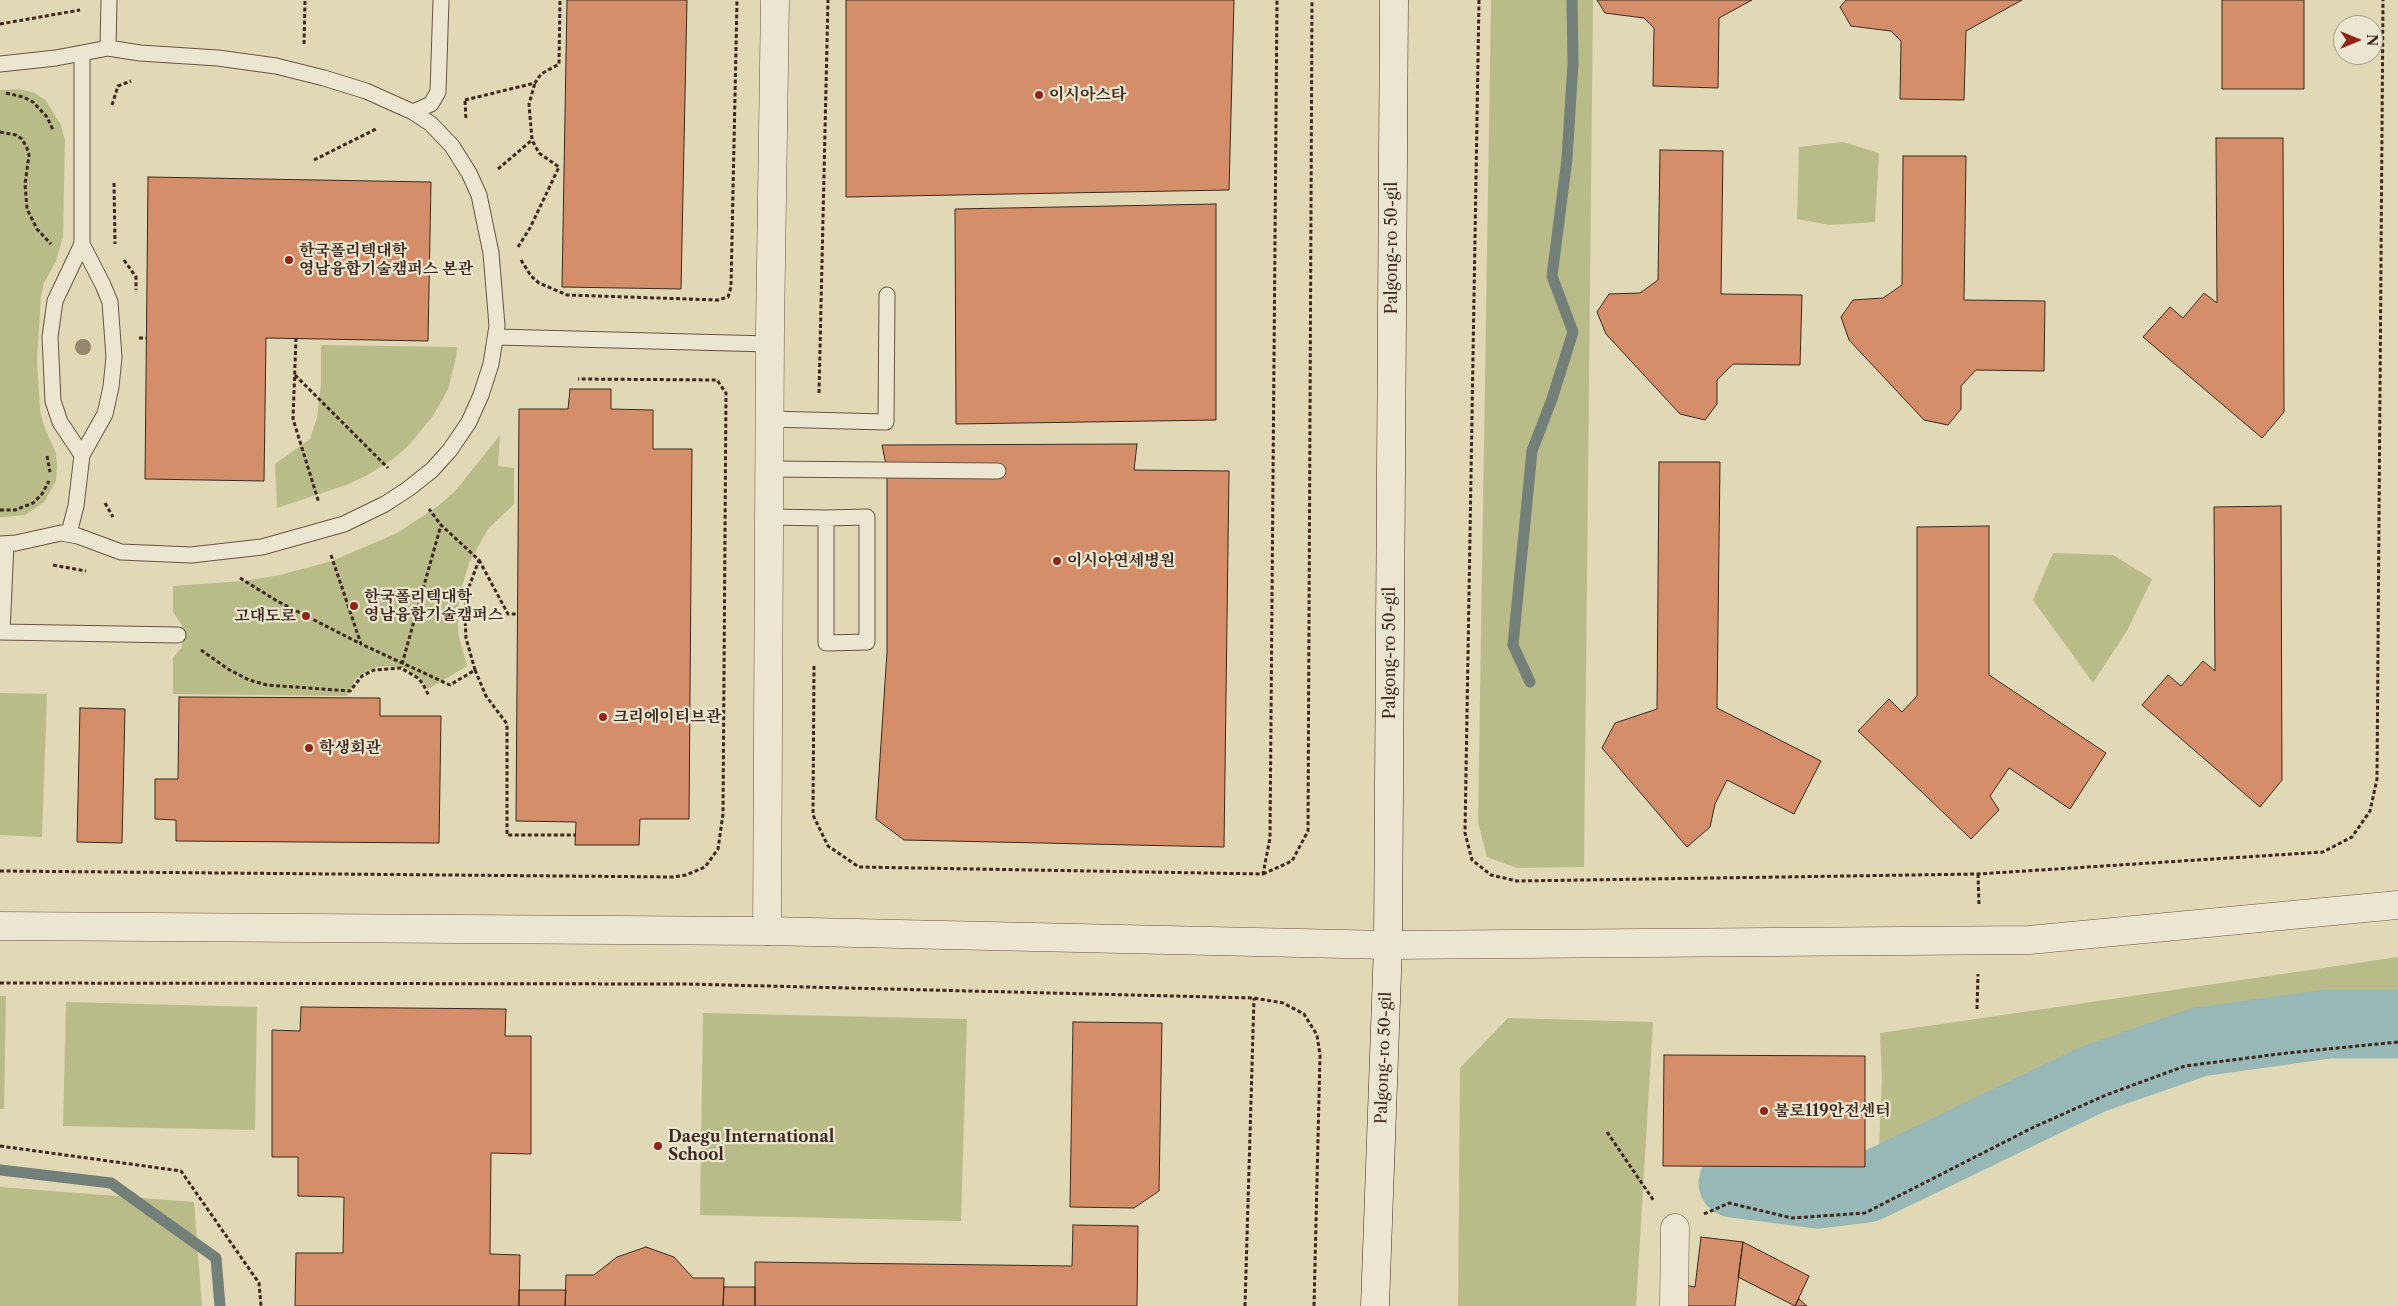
<!DOCTYPE html>
<meta charset="utf-8">
<style>
body{margin:0}
#map{position:relative;width:2398px;height:1306px;overflow:hidden;background:#e1d8b6;font-family:"Libre Caslon Text",serif}
canvas{display:block}
.north{position:absolute;left:2333px;top:15px;width:50px;height:50px;box-sizing:border-box;background:#ece6d0;border:1px solid #a69a88;border-radius:50%;rotate:90deg;font-size:14px;font-weight:700;line-height:20px;text-align:center;color:#3d291d}
.north::after{content:'';display:block;margin:auto;width:18px;height:22px;background:#8f2418;clip-path:polygon(50% 0,100% 100%,50% 72%,0 100%)}
</style>
<div id="map">
<canvas width="2398" height="1306"></canvas>
<div class="north">N</div>
</div>
<script>
const ctx = document.querySelector('canvas').getContext('2d');
ctx.lineJoin = 'round';
function fillPath(path, color) { ctx.fillStyle = color; ctx.fill(path, 'evenodd'); }
const shape = rows => new Path2D(rows.map(r => 'M' + r).join(''));
function strokePath(path, color, width, dash) { ctx.strokeStyle = color; ctx.lineWidth = width; ctx.lineCap = dash ? 'butt' : 'round'; ctx.setLineDash(dash || []); ctx.stroke(path); }
function write(font, color, halo, rows, align = 'center') {
  ctx.font = font + ' "Libre Caslon Text","Noto Serif KR",serif'; ctx.lineWidth = 4.5; ctx.setLineDash([]); ctx.textBaseline = 'middle'; ctx.strokeStyle = halo; ctx.fillStyle = color; for (const [text, x, y, turn = 0] of rows) {
    ctx.save(); ctx.translate(x, y); ctx.rotate((+turn || 0) * Math.PI / 180); ctx.textAlign = isNaN(turn) ? turn : align; if (halo) ctx.strokeText(text, 0, 0); ctx.fillText(text, 0, 0); ctx.restore();
  }
}
fillPath(shape([
 [1491,0,1593,0,1584,867,1517,868,1487,857,1478,822],
 [20,89,35,93,46,101,61,125,65,140,63,237,56,261,44,283,41,296,37,360,40,410,44,426,56,453,57,467,56,481,44,502,25,515,4,517,0,517,0,90],
 [1843,142,1879,153,1875,222,1830,225,1797,219,1799,147],
 [321,345,457,347,456,358,448,389,433,416,408,446,393,459,366,476,346,485,277,508,275,464,310,439,317,418,321,384],
 [500,435,498,466,514,468,514,504,488,529,469,563,459,597,458,633,467,666,428,689,424,682,405,668,387,666,376,667,357,677,347,696,173,694,173,658,182,647,182,625,173,612,173,586,244,581,280,575,332,561,397,533,437,507,457,489],
 [2053,553,2113,555,2152,579,2128,629,2093,683,2033,600],
 [0,693,47,694,42,837,0,835],
 [2398,957,2398,1008,2322,998,2105,1054,1878,1168,1882,1078,1880,1033],
 [0,996,6,996,4,1109,0,1109],
 [66,1002,257,1007,255,1130,63,1126],
 [703,1013,967,1019,961,1221,700,1215],
 [1508,1018,1653,1022,1636,1306,1458,1306,1460,1068],
 [0,1187,194,1202,202,1306,0,1306]
]), '#b9bc89');
strokePath(shape([
 [1530,682,1513,645,1532,451,1552,399,1573,332,1552,276,1567,159,1573,63,1572,0],
 [0,1170,111,1183,216,1258,220,1306]
]), '#737f79', 11);
strokePath(shape([
 [1733,1183,1818,1194,1867,1188,2093,1079,2199,1042,2328,1024,2398,1024]
]), '#97b8b6', 69);
const building = shape([
 [567,0,687,0,681,289,562,287,567,0],
 [846,0,1234,0,1229,190,846,197,846,0],
 [1597,0,1752,0,1719,18,1718,88,1653,86,1654,28,1644,18,1605,13,1597,0],
 [1846,0,2022,0,1966,31,1964,100,1900,99,1901,41,1891,31,1851,26,1840,7,1846,0],
 [2222,0,2304,0,2304,89,2222,89,2222,0],
 [2216,138,2283,138,2284,412,2262,438,2143,337,2170,307,2183,318,2204,293,2217,303,2216,138],
 [1660,150,1723,151,1721,294,1802,295,1800,365,1733,364,1717,380,1717,404,1705,420,1680,414,1606,334,1597,312,1609,294,1640,293,1658,280,1660,150],
 [1903,156,1966,156,1964,300,2045,301,2044,371,1976,370,1961,386,1961,409,1948,425,1924,420,1849,340,1841,317,1853,300,1883,298,1902,285,1903,156],
 [148,177,431,182,428,341,266,338,264,481,145,479,148,177],
 [1216,204,1216,420,956,424,955,209,1216,204],
 [570,389,611,389,611,409,653,410,653,449,692,449,689,819,640,819,639,845,575,845,576,822,516,821,519,409,568,409,570,389],
 [1137,444,1134,470,1229,471,1224,847,904,840,876,819,887,652,887,470,882,445,1137,444],
 [1659,462,1720,462,1717,708,1821,761,1794,814,1727,780,1715,804,1710,827,1687,847,1602,748,1615,723,1657,709,1659,462],
 [2281,506,2282,780,2260,807,2142,705,2168,675,2181,686,2203,661,2215,671,2214,507,2281,506],
 [1989,526,1989,675,2106,753,2070,809,2009,768,1990,796,1999,810,1971,839,1858,731,1889,699,1902,712,1917,696,1917,527,1989,526],
 [179,697,380,698,380,716,441,716,439,843,176,841,176,820,155,819,155,779,178,779,179,697],
 [80,708,125,709,122,843,77,842,80,708],
 [301,1007,506,1009,505,1036,531,1036,531,1154,491,1153,490,1254,520,1255,519,1306,295,1306,296,1253,343,1253,344,1197,298,1196,298,1157,272,1157,272,1030,300,1031,301,1007],
 [1073,1022,1162,1023,1159,1191,1134,1208,1070,1207,1073,1022],
 [1664,1055,1865,1056,1865,1167,1663,1166,1664,1055],
 [1073,1225,1138,1226,1137,1306,755,1306,755,1262,1072,1266,1073,1225],
 [1701,1237,1743,1242,1735,1306,1680,1306,1684,1285,1695,1287,1701,1237],
 [1743,1242,1809,1276,1795,1306,1738,1277,1743,1242],
 [646,1247,674,1257,693,1278,724,1278,723,1306,565,1306,566,1275,594,1275,617,1257,646,1247],
 [724,1287,755,1287,755,1306,723,1306,724,1287],
 [519,1290,566,1290,565,1306,519,1306,519,1290],
 [1799,1299,1807,1306,1795,1306,1799,1299]
]);
fillPath(building, '#d48e6a');
strokePath(building, '#3d291d', 1);
const service = shape([
 [108,48,109,0],
 [0,64,56,58,108,48,140,53,218,58,276,66,324,78,366,91,413,112,431,124,452,146,469,173,479,195,491,253,497,326,491,364,481,395,469,422,450,450,432,470,408,489,385,504,344,524,262,547,191,555,121,552,78,536,61,533,16,543,0,544],
 [413,112,431,104,438,92,441,0],
 [82,244,55,301,50,337,53,401,60,422,82,455],
 [496,337,770,344],
 [769,419,886,422,887,295],
 [769,469,998,471],
 [769,517,826,518,826,643,867,642,867,517,826,518],
 [69,533,76,506,82,455,105,414,111,387,114,357,110,302,103,285,82,244,82,53],
 [0,632,178,635],
 [2,632,6,544]
]);
const minor = shape([
 [767,931,770,329,775,0],
 [1674,1306,1675,1228]
]);
const tertiary = shape([
 [0,926,767,931,1388,945,2029,940,2398,905]
]);
const secondary = shape([
 [1375,1306,1388,945,1394,0]
]);
strokePath(service, '#665543', 17);
strokePath(minor, '#665543', 29);
strokePath(tertiary, '#665543', 29);
strokePath(secondary, '#3d291d', 29);
strokePath(shape([
 [1479,0,1465,833,1472,860,1491,875,1517,881,1978,874,2323,852,2352,837,2370,811,2377,779,2383,0],
 [0,24,80,10],
 [304,44,305,0],
 [6,93,23,97,33,102,47,117,53,130],
 [465,100,535,83,541,74,559,64,560,0],
 [465,101,466,120],
 [112,105,118,86,131,81],
 [0,132,16,135,22,139,27,148,29,155,25,184,27,209,37,229,51,244],
 [314,160,378,128],
 [498,169,532,140],
 [114,183,115,244],
 [518,247,530,228,559,167,539,153,532,140,529,104,535,83],
 [124,260,136,277,136,290],
 [521,260,531,276,539,283,567,295,718,300,728,297,731,287,737,0],
 [139,338,147,338],
 [296,338,293,419,319,503],
 [295,375,388,468],
 [819,393,828,0],
 [47,456,50,472],
 [105,503,113,517],
 [0,510,15,510,33,503,42,494,49,481],
 [331,555,361,644,450,685,475,670,466,638,465,616,467,592,479,560,441,525,429,509],
 [479,560,508,614,518,614],
 [53,565,86,571],
 [240,578,277,601,361,644],
 [201,650,228,669,249,680,267,685,350,691,362,676,374,670,401,668,418,678,423,684,429,696],
 [402,664,441,525],
 [814,666,813,815,828,846,859,867,1263,874,1270,838,1277,0],
 [475,670,486,696,507,724,507,835,575,835],
 [0,871,673,877,686,875,705,867,718,849,723,814,726,393,717,380,578,379],
 [1263,874,1292,861,1308,831,1312,0],
 [1978,874,1979,906],
 [0,983,685,984,1254,998,1283,1003,1304,1014,1317,1035,1320,1055,1314,1306],
 [1977,1009,1978,974],
 [1607,1132,1654,1201],
 [0,1146,181,1171,259,1283,261,1306],
 [1704,1214,1729,1203,1792,1218,1865,1213,2034,1127,2106,1095,2185,1066,2287,1053,2398,1042],
 [1245,1306,1254,998]
]), '#3d291d', 3, [4, 2.5]);
strokePath(service, '#ece6d0', 15);
strokePath(minor, '#ece6d0', 28);
strokePath(tertiary, '#ece6d0', 28);
strokePath(secondary, '#ece6d0', 28);
ctx.fillStyle = '#95886e';
for (const [x, y] of [
 [83,347]
]) { ctx.beginPath(); ctx.arc(x, y, 8, 0, 2 * Math.PI); ctx.fill(); }
for (const [x, y, r, color] of [
 [1039,95,5,"#8f2418"],
 [289,260,5,"#8f2418"],
 [1057,561,5,"#8f2418"],
 [354,606,5,"#8f2418"],
 [306,616,5,"#8f2418"],
 [603,717,5,"#8f2418"],
 [309,748,5,"#8f2418"],
 [1764,1111,5,"#8f2418"],
 [658,1146,5,"#8f2418"]
]) { const dot = new Path2D(); dot.arc(x, y, r, 0, 2 * Math.PI); ctx.fillStyle = color; ctx.fill(dot); strokePath(dot, '#ece6d0', 2); }
write('bold 16px', '#3d291d', '#ece6d0', [
 ["이시아스타",1049,95],
 ["한국폴리텍대학",299,251],
 ["영남융합기술캠퍼스 본관",299,269],
 ["이시아연세병원",1067,561],
 ["한국폴리텍대학",364,597],
 ["영남융합기술캠퍼스",364,615],
 ["고대도로",296,616,"right"],
 ["크리에이티브관",613,717],
 ["학생회관",319,748],
 ["불로119안전센터",1774,1111],
 ["Daegu International",668,1137],
 ["School",668,1155]
], 'left');
write('16px', '#3d291d', '#ece6d0', [
 ["Palgong-ro 50-gil",1392,248,-90],
 ["Palgong-ro 50-gil",1390,653,-90],
 ["Palgong-ro 50-gil",1384,1058,-88]
]);
</script>
